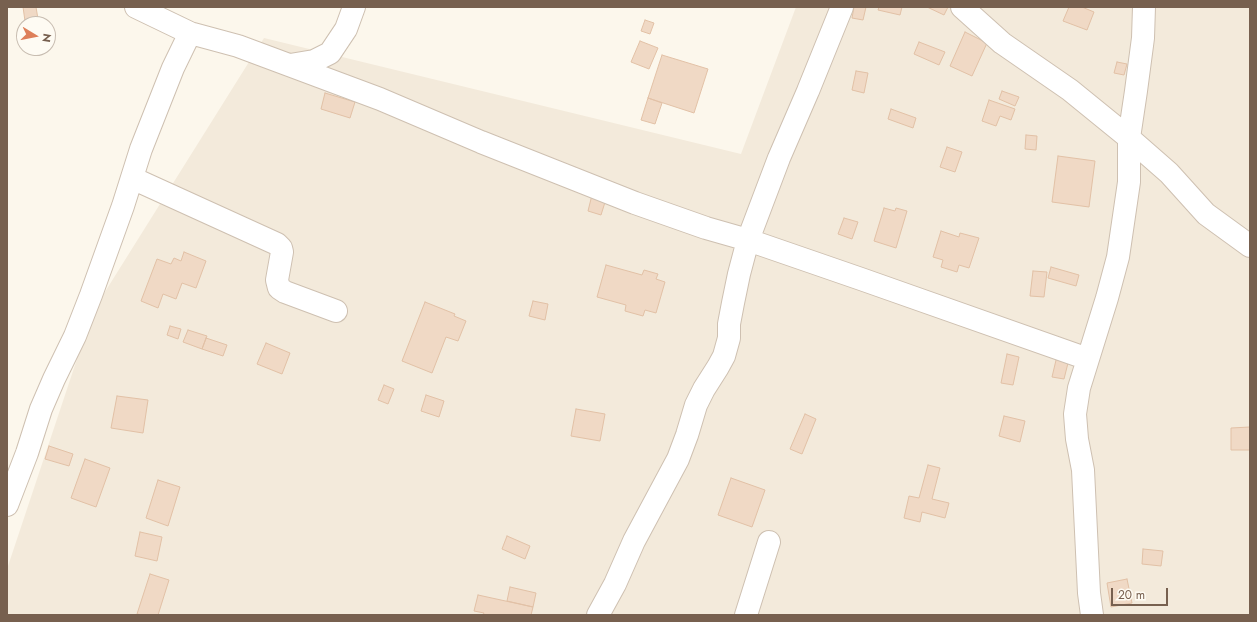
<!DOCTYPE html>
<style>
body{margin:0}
#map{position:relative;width:1257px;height:622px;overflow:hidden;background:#fcf7ec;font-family:Jost,sans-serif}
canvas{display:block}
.frame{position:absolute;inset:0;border:8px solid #77604f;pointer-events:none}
.north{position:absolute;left:16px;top:16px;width:40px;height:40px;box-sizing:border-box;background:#fefbf3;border:1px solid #c8bdb1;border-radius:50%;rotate:100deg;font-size:11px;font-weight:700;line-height:16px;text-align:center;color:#77604f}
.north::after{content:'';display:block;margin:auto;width:14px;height:18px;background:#de7f59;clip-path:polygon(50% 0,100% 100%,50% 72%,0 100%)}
.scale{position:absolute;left:1111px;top:588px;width:57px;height:18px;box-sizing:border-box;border:2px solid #77604f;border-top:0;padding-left:5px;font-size:12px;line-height:14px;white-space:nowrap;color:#77604f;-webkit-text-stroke:3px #fefbf3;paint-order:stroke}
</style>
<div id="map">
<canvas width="1257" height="622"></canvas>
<div class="frame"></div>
<div class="north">N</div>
<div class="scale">20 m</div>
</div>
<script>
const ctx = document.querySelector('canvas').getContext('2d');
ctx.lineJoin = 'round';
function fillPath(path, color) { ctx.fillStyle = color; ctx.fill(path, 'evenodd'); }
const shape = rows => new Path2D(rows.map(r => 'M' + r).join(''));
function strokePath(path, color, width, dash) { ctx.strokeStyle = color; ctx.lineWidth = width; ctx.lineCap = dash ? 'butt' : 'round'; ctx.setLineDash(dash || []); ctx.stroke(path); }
fillPath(shape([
 [796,7,1250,7,1250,615,7,615,7,569,93,311,264,38,741,154]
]), '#f3eadb');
const building = shape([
 [23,7,36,7,38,19,25,21,23,7],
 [854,7,866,7,863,20,852,18,854,7],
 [879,7,902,7,900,15,878,10,879,7],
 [927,7,948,7,944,15,927,7],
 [1069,7,1082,7,1094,12,1087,30,1063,21,1069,7],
 [645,20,654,23,650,34,641,31,645,20],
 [965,32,987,43,972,76,950,66,965,32],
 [640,41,658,48,649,69,631,62,640,41],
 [919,42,945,52,939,65,914,54,919,42],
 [662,55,708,69,694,113,648,98,662,55],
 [1117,62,1127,64,1124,75,1114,73,1117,62],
 [856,71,868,73,864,93,852,90,856,71],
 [1002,91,1019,97,1015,106,999,99,1002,91],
 [325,93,355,102,350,118,321,109,325,93],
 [648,98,662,103,655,124,641,120,648,98],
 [989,100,1015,109,1011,120,1000,116,996,126,982,121,989,100],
 [891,109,916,118,913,128,888,119,891,109],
 [1026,135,1037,136,1036,150,1025,149,1026,135],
 [947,147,962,152,955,172,940,167,947,147],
 [1058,156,1095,161,1089,207,1052,202,1058,156],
 [592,195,606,199,601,215,588,211,592,195],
 [884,208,895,211,896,208,907,211,896,248,874,241,884,208],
 [844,218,858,222,852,239,838,234,844,218],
 [941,231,959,237,960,233,979,238,969,268,959,265,957,272,941,267,943,260,933,257,941,231],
 [184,252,206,261,196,288,182,283,176,299,163,294,158,308,141,301,157,259,171,264,174,258,181,261,184,252],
 [606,265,642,275,644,270,658,274,656,279,665,282,656,313,645,310,643,316,625,311,626,305,597,297,606,265],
 [1051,267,1079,275,1076,286,1048,278,1051,267],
 [1033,271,1047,272,1044,297,1030,296,1033,271],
 [533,301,548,304,545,320,529,316,533,301],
 [425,302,455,314,454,316,466,321,458,341,446,337,432,373,402,361,425,302],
 [170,326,181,329,178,339,167,335,170,326],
 [188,330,207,336,202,349,183,342,188,330],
 [206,338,227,345,223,356,202,349,206,338],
 [266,343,290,353,282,374,257,364,266,343],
 [1007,354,1019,357,1013,385,1001,383,1007,354],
 [1057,356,1069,359,1064,379,1052,377,1057,356],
 [384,385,394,389,388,404,378,400,384,385],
 [426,395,444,401,439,417,421,411,426,395],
 [117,396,148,400,143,433,111,428,117,396],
 [576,409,605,414,600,441,571,436,576,409],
 [805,414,816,419,802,454,790,449,805,414],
 [1004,416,1025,421,1020,442,999,436,1004,416],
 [1250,427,1250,450,1231,450,1231,428,1250,427],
 [49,446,73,454,69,466,45,459,49,446],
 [85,459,110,468,96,507,71,498,85,459],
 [928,465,940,468,932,499,949,503,945,518,922,512,920,522,904,518,909,496,919,498,928,465],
 [731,478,765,490,752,527,718,515,731,478],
 [158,480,180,487,168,526,146,518,158,480],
 [140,532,162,537,157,561,135,556,140,532],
 [507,536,530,546,525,559,502,549,507,536],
 [1143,549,1163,551,1161,566,1142,564,1143,549],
 [150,574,169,580,158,615,142,615,137,614,150,574],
 [1127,579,1132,603,1111,607,1107,583,1127,579],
 [510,587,536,593,533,607,507,601,510,587],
 [478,595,533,607,531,615,483,615,484,613,474,611,478,595]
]);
fillPath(building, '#f0d9c5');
strokePath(building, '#e2c1a6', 1);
const street = shape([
 [136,7,190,33,238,46,380,99,481,142,635,203,706,228,748,240,861,279,1088,359],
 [962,7,1002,43,1070,90,1129,138,1169,173,1206,214,1250,246],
 [290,65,314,61,330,53,346,29,354,7],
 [132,178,277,244,281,248,282,252,277,280,279,288,285,292,336,311],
 [7,505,27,453,41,409,54,379,75,336,91,295,123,206,141,149,173,68,190,33],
 [598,615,615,584,634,541,678,459,687,435,696,405,704,389,718,367,724,356,729,338,729,324,733,303,739,274,748,240,779,158,808,91,842,7],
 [746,615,769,542],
 [1092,615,1089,593,1083,470,1077,439,1075,414,1079,388,1107,298,1118,257,1129,182,1129,138,1136,91,1143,38,1144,7]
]);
strokePath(street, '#cec0b1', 24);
strokePath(street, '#fff', 22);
</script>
